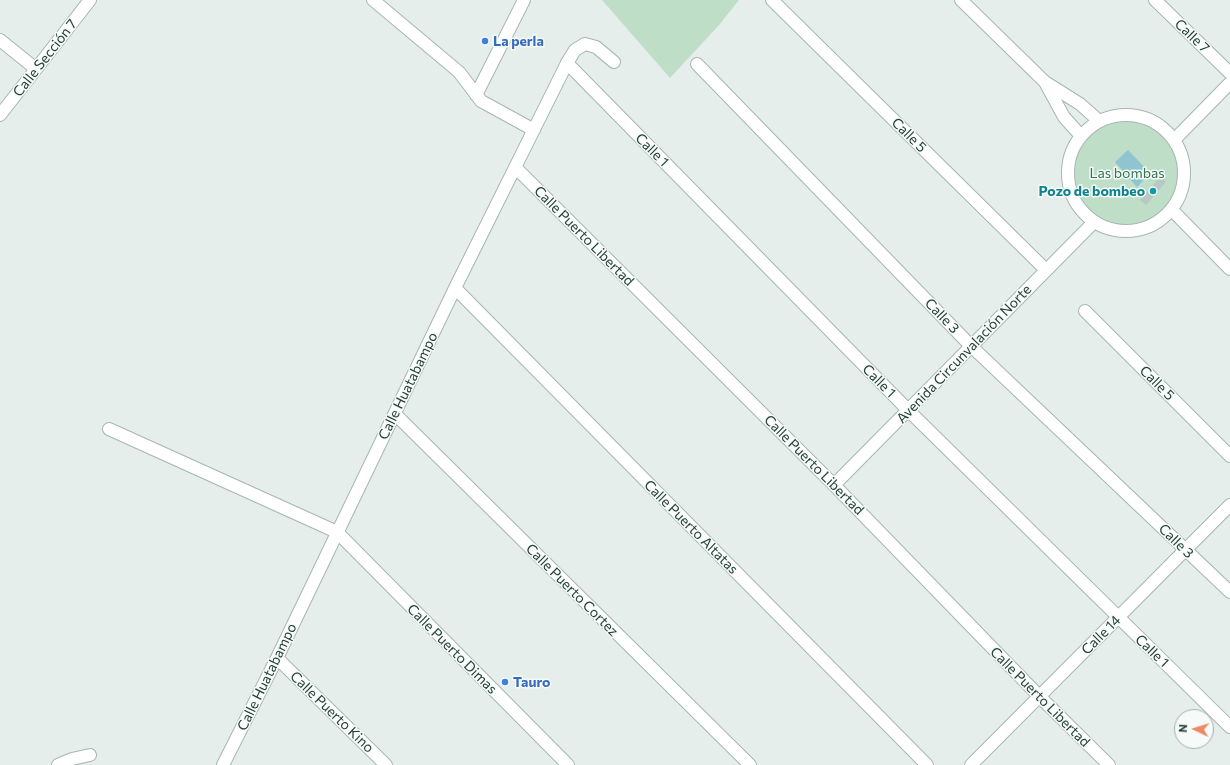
<!DOCTYPE html>
<meta charset="utf-8">
<style>
body{margin:0}
#map{position:relative;width:1230px;height:765px;overflow:hidden;background:#e5eeea;font-family:Commissioner,sans-serif}
canvas{display:block}
.north{position:absolute;left:1174px;top:709px;width:40px;height:40px;box-sizing:border-box;background:#f6faf8;border:1px solid #a2afac;border-radius:50%;rotate:274deg;font-size:11px;font-weight:700;line-height:16px;text-align:center;color:#243f39}
.north::after{content:'';display:block;margin:auto;width:14px;height:18px;background:#ed8a64;clip-path:polygon(50% 0,100% 100%,50% 72%,0 100%)}
</style>
<div id="map">
<canvas width="1230" height="765"></canvas>
<div class="north">N</div>
</div>
<script>
const ctx = document.querySelector('canvas').getContext('2d');
ctx.lineJoin = 'round';
function fillPath(path, color) { ctx.fillStyle = color; ctx.fill(path, 'evenodd'); }
const shape = rows => new Path2D(rows.map(r => 'M' + r).join(''));
function strokePath(path, color, width, dash) { ctx.strokeStyle = color; ctx.lineWidth = width; ctx.lineCap = dash ? 'butt' : 'round'; ctx.setLineDash(dash || []); ctx.stroke(path); }
function write(font, color, halo, rows, align = 'center') {
  ctx.font = font + ' Commissioner,sans-serif'; ctx.lineWidth = 3; ctx.setLineDash([]); ctx.textBaseline = 'middle'; ctx.strokeStyle = halo; ctx.fillStyle = color; for (const [text, x, y, turn = 0] of rows) {
    ctx.save(); ctx.translate(x, y); ctx.rotate((+turn || 0) * Math.PI / 180); ctx.textAlign = isNaN(turn) ? turn : align; if (halo) ctx.strokeText(text, 0, 0); ctx.fillText(text, 0, 0); ctx.restore();
  }
}
fillPath(shape([
 [602,0,739,0,720,24,670,78],
 '1068 173a58 58 0 1 1 116 0a58 58 0 1 1-116 0Z'
]), '#bfdec8');
fillPath(shape([
 [1128,150,1150,173,1137,187,1115,162]
]), '#8fc4d0');
fillPath(shape([
 [1160,177,1166,182,1146,205,1140,200]
]), '#bac8c3');
const service = shape([
 [109,429,337,532]
]);
const pedestrian = shape([
 [1155,0,1230,73],
 [567,63,909,411,1230,727],
 [697,64,971,346,1230,592],
 [1085,311,1230,456]
]);
const minor = shape([
 [373,0,459,72,481,101,534,130],
 [772,0,1046,270],
 [961,0,1045,82,1080,104,1098,120],
 [0,40,36,69],
 [1046,84,1064,117,1081,136],
 [476,95,524,0],
 [0,115,90,0],
 [516,168,834,485,1040,697,1109,765],
 [455,288,927,765],
 [395,414,750,765],
 [834,485,1094,222],
 [337,532,568,765],
 [277,658,386,765],
 [58,765,72,759,90,755],
 [223,765,277,658,455,288,567,63,575,50,585,44,596,47,614,62],
 [971,765,1230,505]
]);
const tertiary = shape([
 '1068 173a58 58 0 1 1 116 0a58 58 0 1 1-116 0Z',
 [1175,139,1230,83],
 [1172,210,1230,269]
]);
strokePath(service, '#a7b6b1', 14);
strokePath(pedestrian, '#a7b6b1', 14);
strokePath(minor, '#a7b6b1', 14);
strokePath(tertiary, '#a7b6b1', 14);
strokePath(service, '#fff', 12);
strokePath(pedestrian, '#fff', 12);
strokePath(minor, '#fff', 12);
strokePath(tertiary, '#fff', 12);
for (const [x, y, r, color] of [
 [485,41,4,"#3f7fe0"],
 [1153,191,4,"#0f9aa8"],
 [505,682,4,"#3f7fe0"]
]) { const dot = new Path2D(); dot.arc(x, y, r, 0, 2 * Math.PI); ctx.fillStyle = color; ctx.fill(dot); strokePath(dot, '#f6faf8', 1.5); }
write('14px', '#243f39', '#f6faf8', [
 ["Calle 7",1192,36,44],
 ["Calle Sección 7",45,58,-52],
 ["Calle 5",909,135,45],
 ["Calle 1",652,150,45],
 ["Calle Puerto Libertad",584,236,45],
 ["Calle 3",942,316,46],
 ["Avenida Circunvalación Norte",964,354,-46],
 ["Calle 1",879,381,45],
 ["Calle 5",1157,383,45],
 ["Calle Huatabampo",408,386,-64],
 ["Calle Puerto Libertad",814,465,45],
 ["Calle Puerto Altatas",691,527,45],
 ["Calle 3",1176,541,44],
 ["Calle Puerto Cortez",572,590,45],
 ["Calle 14",1101,635,-45],
 ["Calle Puerto Dimas",452,649,45],
 ["Calle 1",1152,651,44],
 ["Calle Huatabampo",267,677,-64],
 ["Calle Puerto Libertad",1040,697,45],
 ["Calle Puerto Kino",332,712,44]
]);
write('bold 14px', '#366cbe', '#f6faf8', [
 ["La perla",493,41],
 ["Tauro",513,682]
], 'left');
write('14px', '#30754d', '#f6faf8', [
 ["Las bombas",1127,173]
]);
write('bold 14px', '#0d838f', '#f6faf8', [
 ["Pozo de bombeo",1145,191]
], 'right');
</script>
